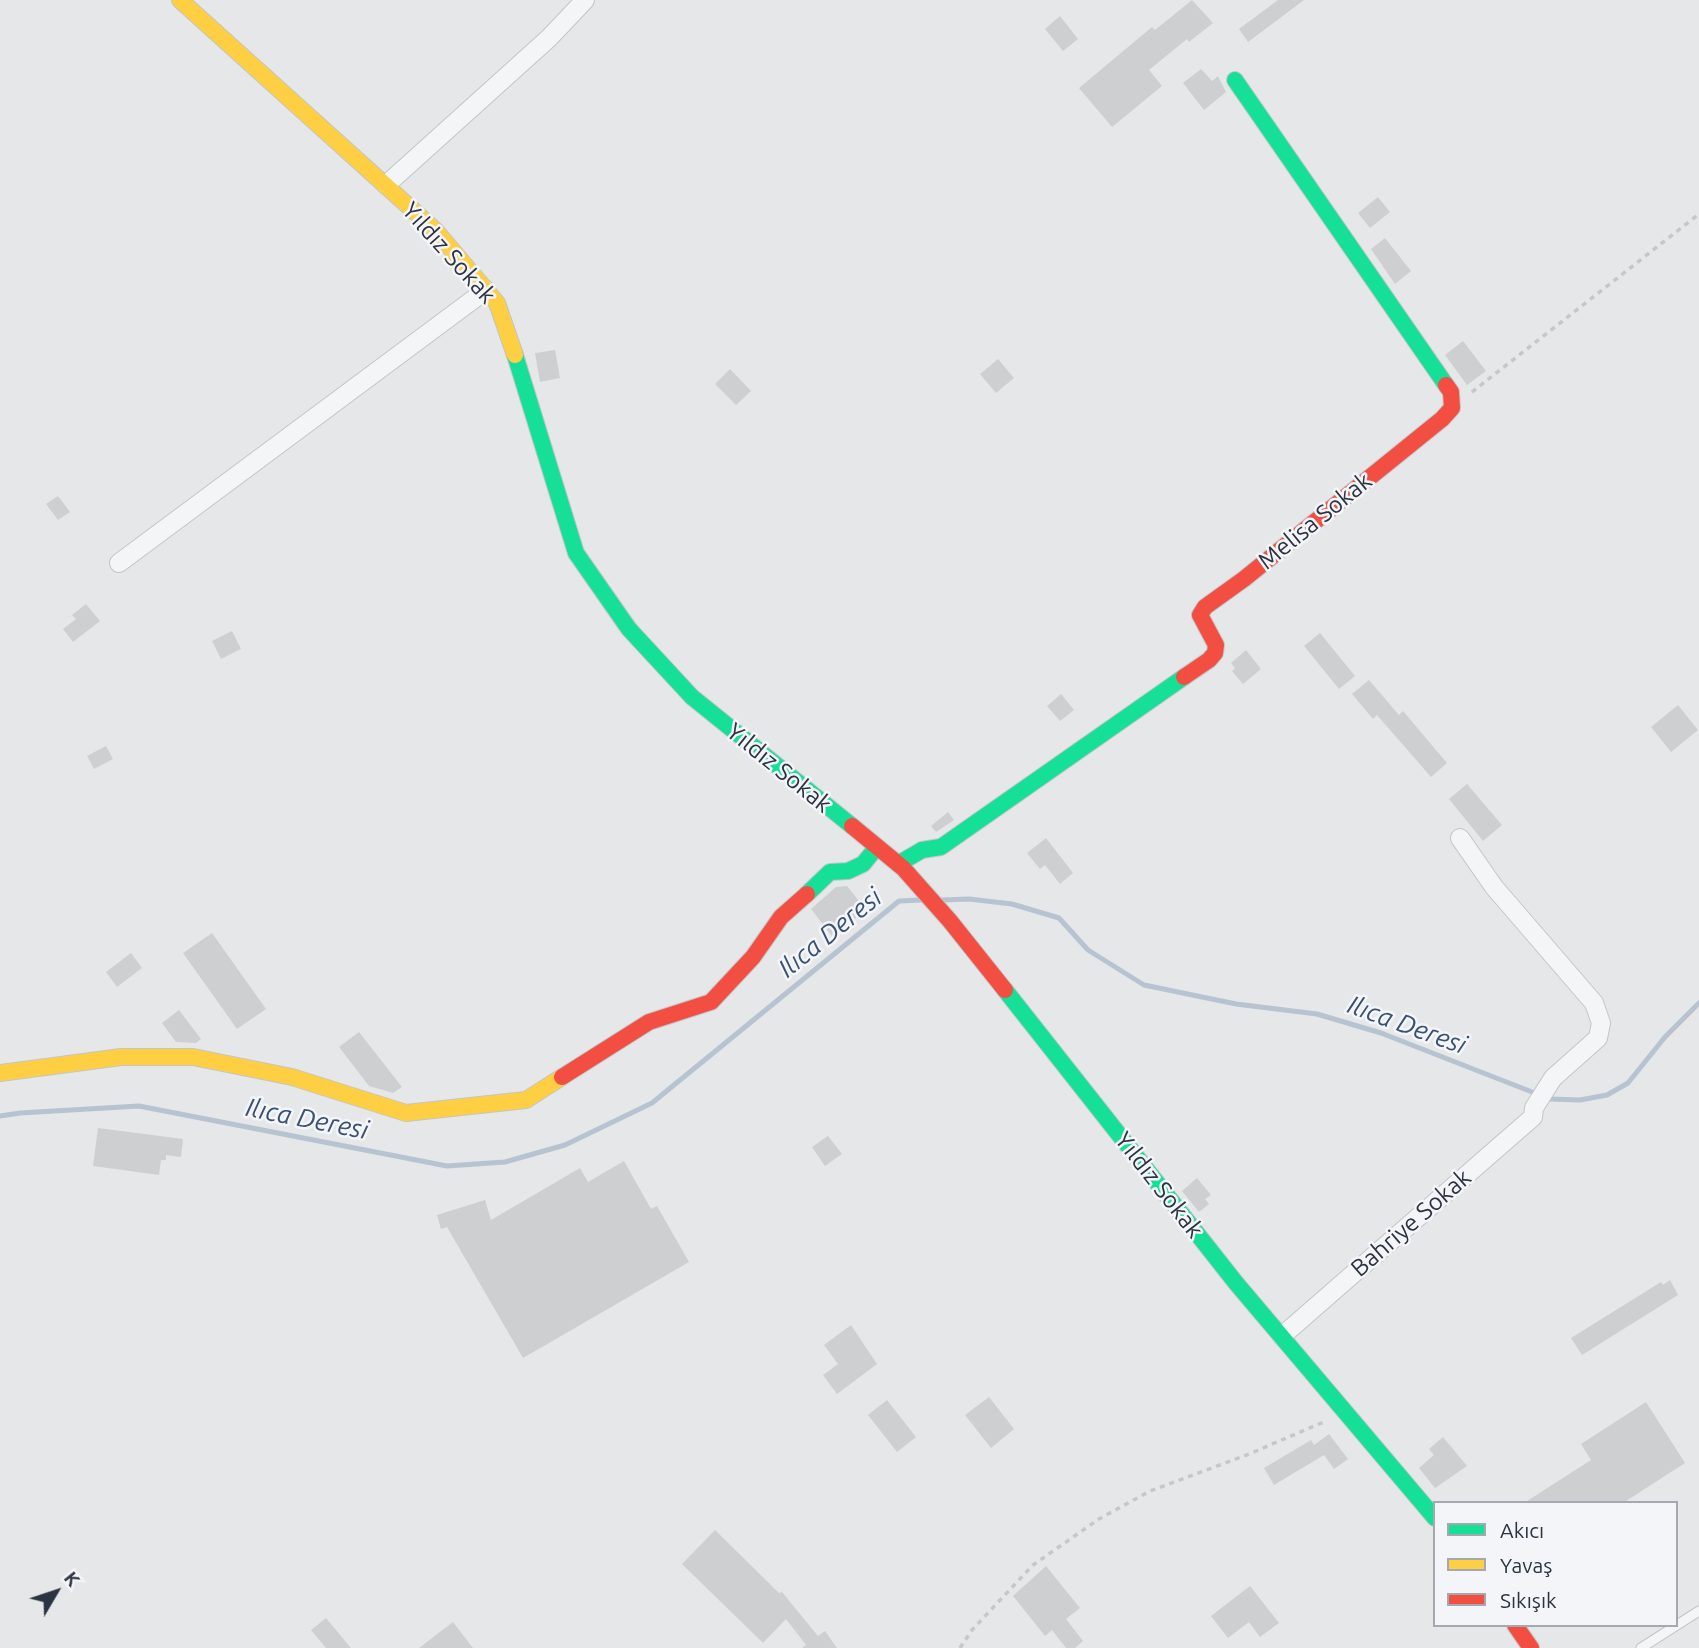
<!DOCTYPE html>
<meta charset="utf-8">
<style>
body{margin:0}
#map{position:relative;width:1699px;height:1648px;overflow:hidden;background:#e5e7e9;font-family:Ubuntu,sans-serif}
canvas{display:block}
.legend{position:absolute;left:1433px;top:1501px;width:245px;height:126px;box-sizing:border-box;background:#f4f5f8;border:2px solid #a4a8af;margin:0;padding:9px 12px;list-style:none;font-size:21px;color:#2d3441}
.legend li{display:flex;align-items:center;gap:14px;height:35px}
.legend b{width:35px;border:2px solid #a4a8af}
.north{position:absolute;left:21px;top:1557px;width:70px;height:70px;-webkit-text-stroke:5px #f4f5f8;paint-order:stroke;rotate:51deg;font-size:19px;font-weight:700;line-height:28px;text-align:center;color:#2d3441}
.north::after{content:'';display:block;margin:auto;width:24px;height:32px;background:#2d3441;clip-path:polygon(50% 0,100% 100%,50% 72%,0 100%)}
</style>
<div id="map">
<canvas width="1699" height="1648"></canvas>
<ul class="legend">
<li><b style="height:9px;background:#16e098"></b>Akıcı</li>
<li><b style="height:9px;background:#ffcf43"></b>Yavaş</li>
<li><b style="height:9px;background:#f24e42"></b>Sıkışık</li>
</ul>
<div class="north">K</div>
</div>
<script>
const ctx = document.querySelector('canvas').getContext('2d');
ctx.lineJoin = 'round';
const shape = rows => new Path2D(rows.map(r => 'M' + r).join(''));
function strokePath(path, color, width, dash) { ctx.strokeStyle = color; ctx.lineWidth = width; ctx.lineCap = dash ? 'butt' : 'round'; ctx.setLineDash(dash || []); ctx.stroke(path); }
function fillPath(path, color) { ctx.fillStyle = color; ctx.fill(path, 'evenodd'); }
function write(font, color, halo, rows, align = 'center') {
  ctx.font = font + ' Ubuntu,sans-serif'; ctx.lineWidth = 5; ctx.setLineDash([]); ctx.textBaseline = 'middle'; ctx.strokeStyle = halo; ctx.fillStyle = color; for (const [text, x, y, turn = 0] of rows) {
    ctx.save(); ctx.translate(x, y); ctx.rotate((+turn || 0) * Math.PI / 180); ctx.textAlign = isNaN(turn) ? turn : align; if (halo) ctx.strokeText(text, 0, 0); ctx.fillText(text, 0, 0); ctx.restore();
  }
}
strokePath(shape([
 [942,900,969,899,1012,904,1059,918,1088,950,1144,985,1236,1004,1317,1014,1381,1033,1550,1099,1580,1100,1607,1095,1628,1083,1665,1037,1699,1003],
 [0,1116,20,1113,139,1106,447,1166,505,1162,565,1145,652,1103,899,901,921,900]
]), '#b7c3d1', 5);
fillPath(shape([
 [1192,0,1213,23,1189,42,1187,39,1149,70,1162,86,1112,127,1079,88,1152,27,1155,30],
 [1278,0,1304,0,1248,42,1239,29],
 [1060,16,1078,39,1063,51,1045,29],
 [1201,69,1212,81,1218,76,1226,92,1204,110,1183,83],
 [1378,197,1390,212,1370,228,1358,213],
 [1385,238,1411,271,1395,284,1371,249],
 [1463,341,1486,371,1467,385,1445,355],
 [555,350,560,378,540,382,535,353],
 [998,359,1014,378,996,393,980,374],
 [730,369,751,391,736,405,715,384],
 [58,496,70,512,58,520,46,504],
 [86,604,100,621,73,642,63,629,76,619,72,615],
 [232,631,241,649,221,659,212,641],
 [1320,633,1355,676,1339,689,1304,646],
 [1246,650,1261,669,1243,684,1232,671,1235,668,1231,663],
 [1369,680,1399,715,1403,711,1447,763,1431,777,1377,715,1373,719,1352,694],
 [1061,694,1074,710,1060,721,1047,706],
 [1678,705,1698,730,1671,752,1651,727],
 [106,746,113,759,94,769,87,756],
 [1467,784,1502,825,1483,841,1449,799],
 [948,812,954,820,936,832,931,826],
 [1046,838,1073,873,1060,884,1045,865,1040,869,1027,853],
 [847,886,866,910,832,936,811,909,836,887],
 [212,933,266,1009,237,1029,183,953],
 [131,953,142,968,117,987,106,972],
 [179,1010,201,1039,196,1043,176,1042,162,1023],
 [359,1032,402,1087,393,1093,369,1086,339,1047],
 [98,1128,183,1139,181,1157,166,1155,166,1160,161,1160,159,1175,93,1166],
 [828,1136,842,1154,825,1166,812,1147],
 [624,1161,651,1209,657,1206,689,1262,523,1358,447,1227,441,1229,437,1215,485,1200,491,1220,580,1168,588,1182],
 [1197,1178,1211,1195,1205,1199,1209,1204,1199,1212,1182,1191],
 [1670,1280,1678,1295,1582,1355,1571,1338,1661,1282,1663,1285],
 [851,1325,877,1364,837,1394,823,1375,838,1364,824,1345],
 [989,1397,1014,1429,991,1448,965,1415],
 [887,1400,916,1437,897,1452,868,1415],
 [1646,1402,1685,1463,1623,1503,1524,1503,1591,1460,1581,1444],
 [1329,1434,1348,1459,1334,1469,1324,1455,1274,1485,1264,1468,1311,1440,1314,1445],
 [1443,1437,1467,1466,1435,1488,1419,1468,1434,1455,1429,1449],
 [715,1530,779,1593,782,1592,818,1636,825,1631,837,1648,802,1648,806,1645,786,1619,763,1643,682,1564],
 [1046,1566,1080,1608,1066,1619,1083,1641,1075,1648,1066,1648,1052,1630,1045,1636,1013,1596],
 [1250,1586,1279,1623,1260,1637,1249,1622,1228,1638,1211,1616],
 [326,1618,351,1648,326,1648,311,1630],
 [453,1622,473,1648,419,1648]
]), '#cecfd1');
const lane = shape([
 [1641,1648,1699,1611]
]);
const street = shape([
 [386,185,549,38,585,0],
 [119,563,486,290],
 [1282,1336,1533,1117,1534,1108,1553,1078,1598,1038,1601,1023,1594,1003,1494,887,1460,838]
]);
const fast = shape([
 [1235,80,1446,385],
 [515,355,576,553,629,629,692,697,852,826],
 [898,864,922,850,941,847,1184,677],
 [807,894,830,872,848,871,863,864,877,847],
 [1005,990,1236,1283,1435,1518]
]);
const slow = shape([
 [180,0,436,231,497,303,515,355],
 [0,1073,121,1057,193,1057,292,1077,406,1113,526,1100,562,1077]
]);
const jam = shape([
 [1184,677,1209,660,1215,653,1216,645,1200,615,1205,607,1244,579,1442,419,1452,408,1451,392,1446,385],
 [852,826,903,868,950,921,1005,990],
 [562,1077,649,1022,711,1002,753,957,781,917,807,894],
 [1515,1625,1531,1648]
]);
strokePath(lane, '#c3c5c7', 11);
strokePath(street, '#c3c5c7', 20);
strokePath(fast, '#c3c5c7', 18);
strokePath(slow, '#c3c5c7', 18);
strokePath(jam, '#c3c5c7', 18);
strokePath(shape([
 [1472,392,1699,214],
 [960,1648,972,1630,1033,1565,1099,1519,1150,1491,1249,1454,1326,1421]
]), '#c5c7c9', 3.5, [5, 5]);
strokePath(lane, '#f4f5f6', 9);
strokePath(street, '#f4f5f6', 18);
strokePath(fast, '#16e098', 16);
strokePath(slow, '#ffcf43', 16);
strokePath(jam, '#f24e42', 16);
write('24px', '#2d3441', '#f4f5f8', [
 ["Yıldız Sokak",449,253,48],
 ["Melisa Sokak",1315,521,-39],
 ["Yıldız Sokak",779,768,39],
 ["Yıldız Sokak",1159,1185,52],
 ["Bahriye Sokak",1411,1223,-41]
]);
write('italic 26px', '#3b5171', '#f4f5f8', [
 ["Ilıca Deresi",830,933,-39],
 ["Ilıca Deresi",1407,1025,20],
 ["Ilıca Deresi",307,1119,11]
]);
</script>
